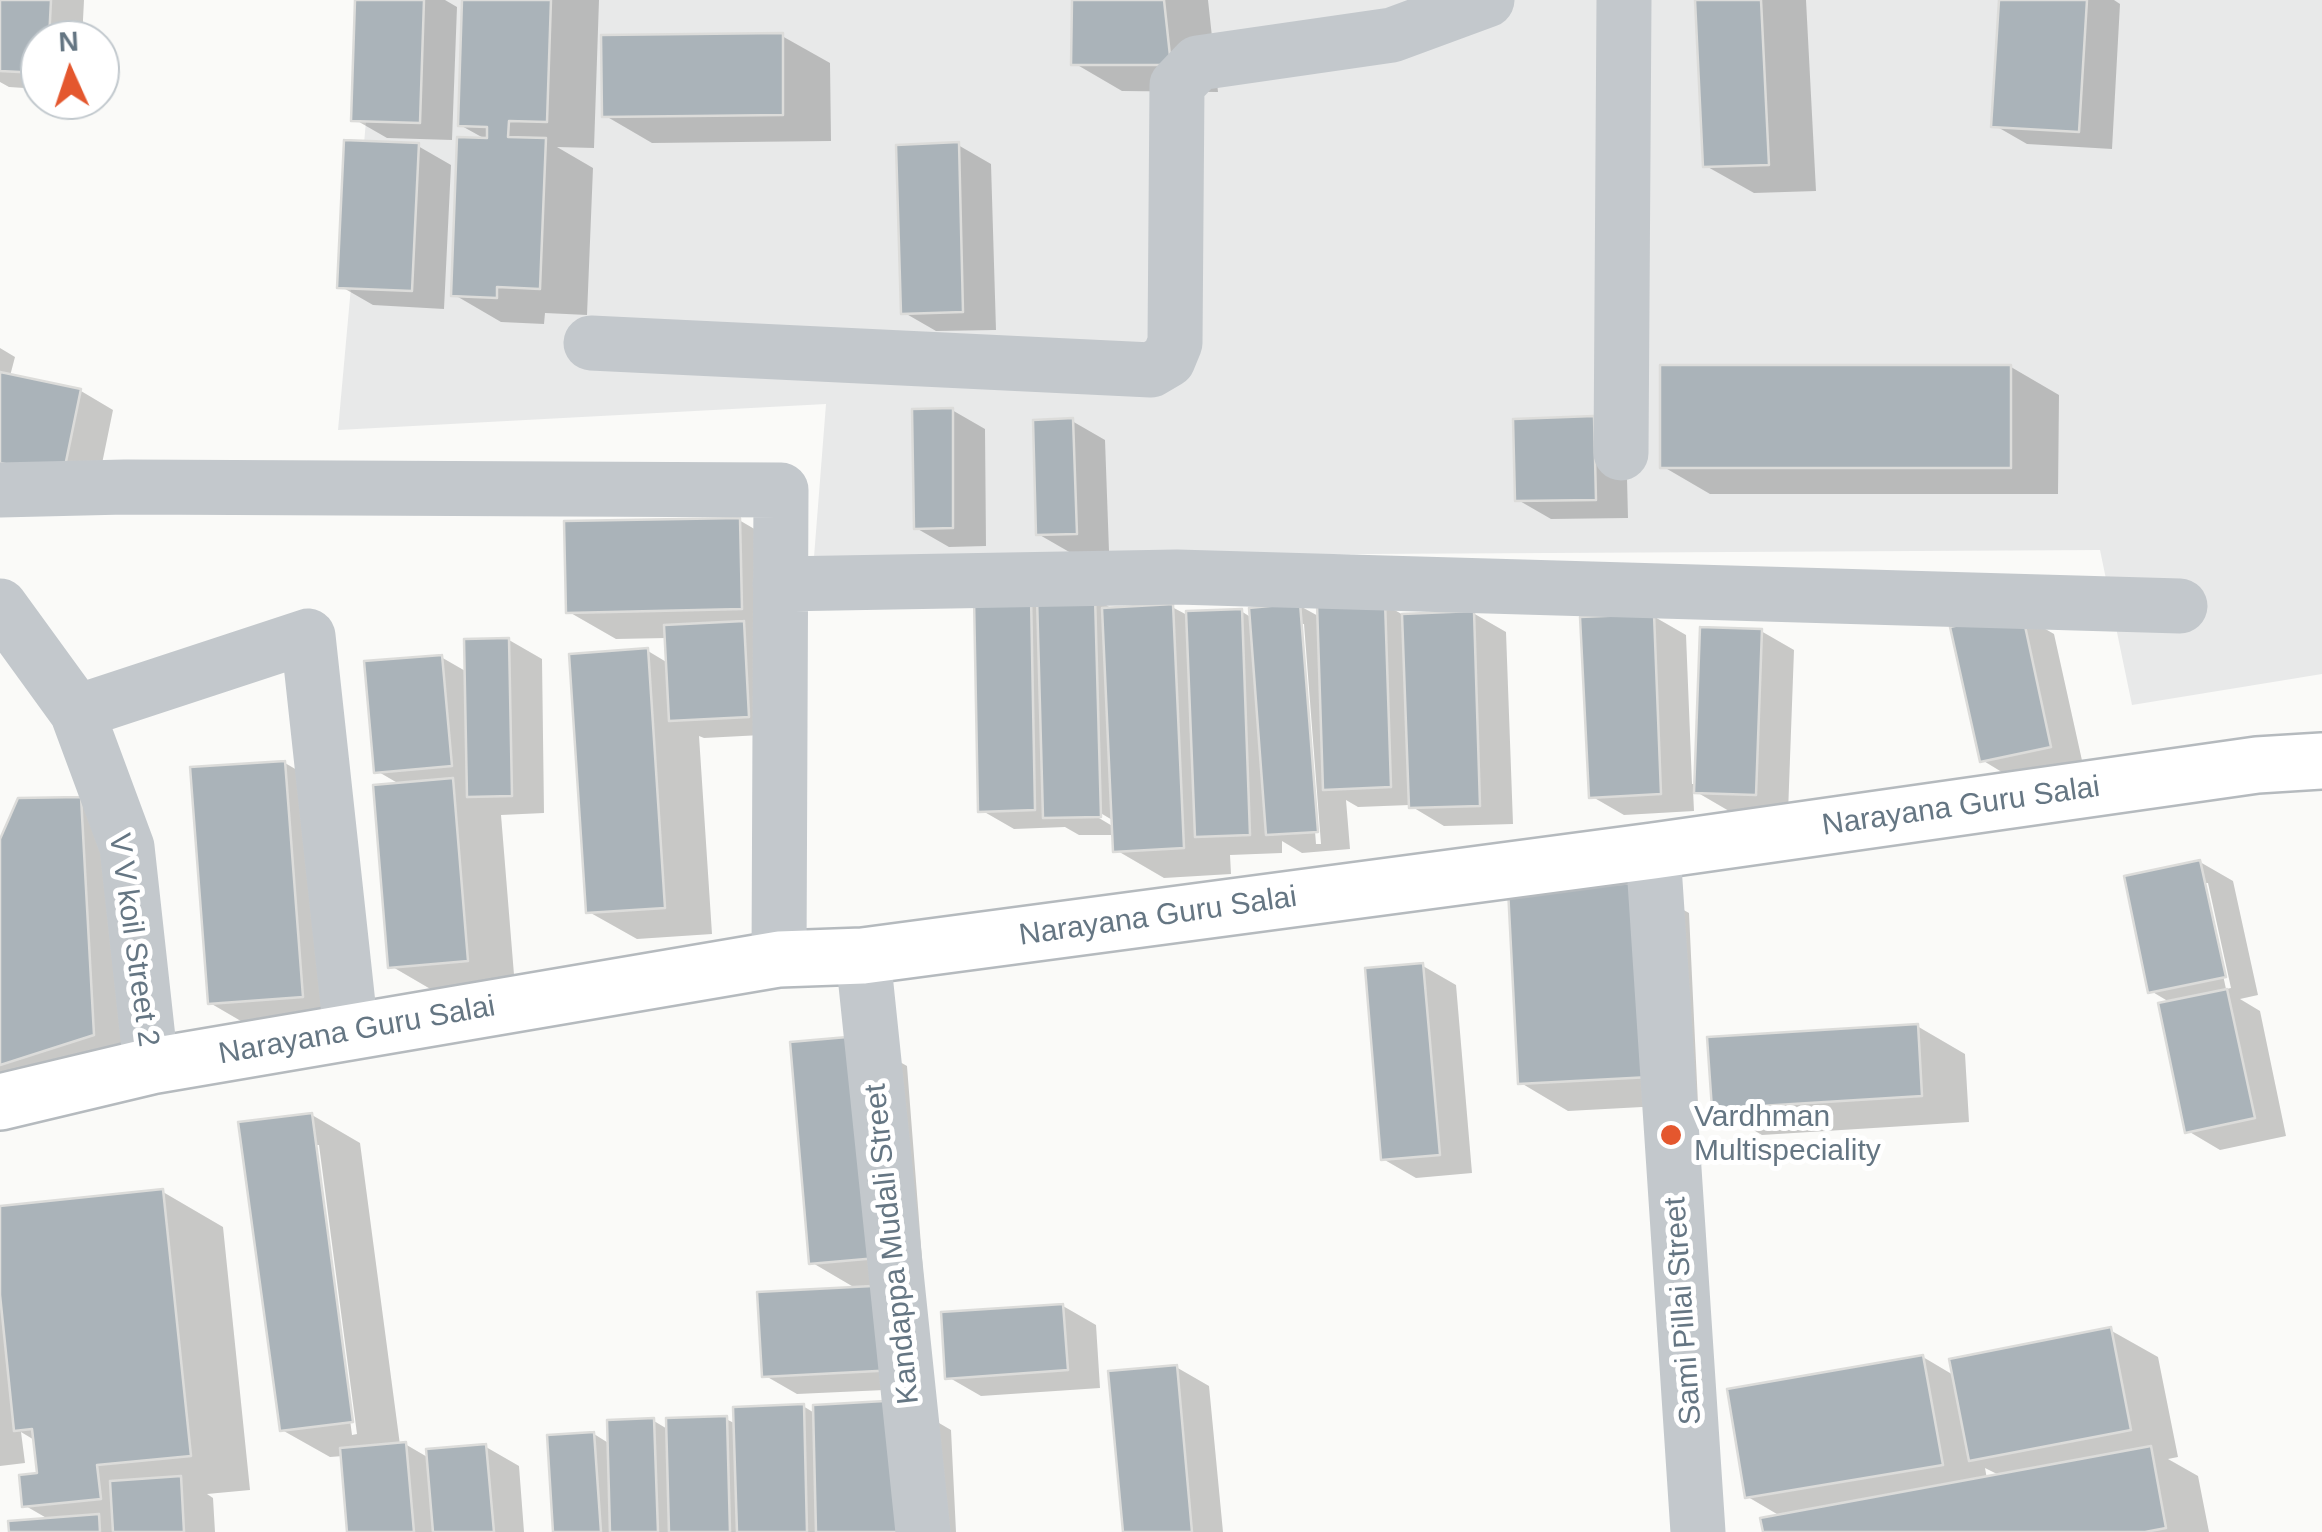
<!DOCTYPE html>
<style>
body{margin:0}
#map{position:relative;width:2322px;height:1532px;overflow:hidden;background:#fafaf8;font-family:Arial,sans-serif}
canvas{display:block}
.north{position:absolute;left:20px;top:20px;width:100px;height:100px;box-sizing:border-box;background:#fff;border:2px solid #c1c8cd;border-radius:50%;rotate:357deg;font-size:28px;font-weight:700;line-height:40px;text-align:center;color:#657683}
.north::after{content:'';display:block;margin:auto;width:35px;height:45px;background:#e4572e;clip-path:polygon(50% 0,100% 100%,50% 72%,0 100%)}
</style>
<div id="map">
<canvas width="2322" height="1532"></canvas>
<div class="north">N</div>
</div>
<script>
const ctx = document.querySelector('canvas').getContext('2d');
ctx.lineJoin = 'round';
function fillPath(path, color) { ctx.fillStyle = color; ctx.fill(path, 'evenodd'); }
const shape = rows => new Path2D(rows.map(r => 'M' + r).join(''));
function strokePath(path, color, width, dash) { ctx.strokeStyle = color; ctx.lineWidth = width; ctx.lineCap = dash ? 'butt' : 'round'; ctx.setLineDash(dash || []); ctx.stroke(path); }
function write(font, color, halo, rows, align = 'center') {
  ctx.font = font + ' Arial,sans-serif'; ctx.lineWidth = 10; ctx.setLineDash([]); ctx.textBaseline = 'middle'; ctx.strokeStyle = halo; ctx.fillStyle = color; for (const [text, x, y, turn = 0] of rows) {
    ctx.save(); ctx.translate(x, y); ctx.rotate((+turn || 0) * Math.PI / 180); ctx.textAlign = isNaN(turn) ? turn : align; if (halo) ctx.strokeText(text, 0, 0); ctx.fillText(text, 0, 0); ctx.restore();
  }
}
fillPath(shape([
 [377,0,2322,0,2322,674,2132,705,2100,550,814,557,826,404,338,430]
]), '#e8e9e9');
fillPath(shape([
 [0,0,84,0,82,40,40,40,40,89,9,87,0,82],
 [358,0,445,0,457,7,452,140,387,138,354,119],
 [465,0,599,0,594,148,557,147,593,168,587,315,545,313,544,324,501,322,453,294,487,140,460,125],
 [1074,0,1208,0,1218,92,1122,91,1074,63],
 [1698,0,1806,0,1816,191,1754,193,1706,166],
 [2001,0,2114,0,2120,4,2112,149,2027,144,1994,125],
 [782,36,830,63,831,141,652,143,604,115],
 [958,145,991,164,996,330,936,331,903,312],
 [418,146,451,165,444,309,373,305,340,286],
 [0,348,15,357,10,376,81,391,113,410,96,493,0,473],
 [2011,367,2059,395,2058,494,1710,494,1662,466],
 [952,410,985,429,986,546,949,547,916,528],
 [1072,421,1105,440,1109,551,1071,553,1038,534],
 [1626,438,1628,518,1551,519,1518,500],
 [739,520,787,548,781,734,704,738,699,736,712,934,637,939,589,912,648,651,668,663,667,638,616,639,569,612],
 [1095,598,1114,610,1172,607,1189,616,1241,611,1252,618,1300,606,1320,617,1384,604,1405,616,1473,613,1506,632,1513,824,1444,826,1409,805,1358,807,1346,800,1350,849,1302,853,1282,841,1282,853,1230,855,1231,874,1164,878,1116,850,1115,835,1079,835,1065,827,1014,829,981,810,976,600],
 [1299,624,1304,624,1321,844,1316,844],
 [1092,808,1114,821,1114,827,1089,812],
 [2021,615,2054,634,2083,765,2015,780,1982,760],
 [1653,616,1686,635,1692,784,1696,784,1761,631,1794,650,1788,813,1729,811,1693,790,1694,811,1624,815,1591,796],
 [509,640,542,659,544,813,501,815,515,987,439,994,391,966,401,785,377,771,441,657,467,672],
 [285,763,333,791,350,1023,258,1031,210,1003],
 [80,799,128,827,141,1062,0,1107,0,846],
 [2200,862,2233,881,2258,995,2240,999,2260,1011,2286,1136,2220,1150,2188,1131,2171,1003,2151,991],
 [2203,883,2208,883,2231,988,2226,989],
 [1641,886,1689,913,1698,1104,1568,1111,1521,1083],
 [1423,966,1456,985,1472,1173,1416,1178,1383,1159],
 [1917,1026,1965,1054,1969,1122,1762,1135,1714,1107],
 [859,1039,907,1066,924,1284,928,1388,797,1394,764,1375,857,1289,811,1262],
 [312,1115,360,1143,400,1445,405,1444,429,1458,486,1447,519,1466,524,1532,349,1532,343,1456,330,1457,282,1430],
 [314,1145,319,1145,357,1434,352,1435],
 [163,1192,223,1227,250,1490,207,1494,213,1498,215,1532,11,1532,50,1520,24,1505,40,1475,36,1441,21,1432,25,1463,0,1466,0,1208],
 [1063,1306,1096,1325,1100,1388,981,1396,948,1377],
 [2110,1330,2158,1357,2178,1457,2168,1459,2198,1476,2209,1532,1766,1532,1782,1517,1748,1497,1923,1357,1955,1376],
 [1985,1468,2001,1476,1987,1479],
 [1176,1367,1209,1386,1223,1532,1126,1532],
 [903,1402,951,1430,956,1532,555,1532,594,1434,610,1444,654,1421,669,1430,726,1419,736,1424,803,1406,816,1414]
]), '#0003');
const building = shape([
 [0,0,51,0,49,40,40,40,40,73,0,71,0,0],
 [355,0,424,0,420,123,351,121,355,0],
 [462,0,551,0,547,122,509,121,508,137,546,138,540,289,497,287,497,298,451,296,457,137,487,138,487,127,458,126,462,0],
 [1072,0,1164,0,1171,65,1071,65,1072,0],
 [1695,0,1761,0,1769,165,1703,167,1695,0],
 [1999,0,2087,0,2079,132,1991,127,1999,0],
 [783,33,783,115,602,117,601,35,783,33],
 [344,140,419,143,412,291,337,288,344,140],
 [959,142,963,312,901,314,896,145,959,142],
 [1660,365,2011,365,2011,468,1660,468,1660,365],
 [0,372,81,389,63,476,0,463,0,372],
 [953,408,953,528,914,529,912,409,953,408],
 [1594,416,1596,500,1515,501,1513,419,1594,416],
 [1073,418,1077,534,1036,535,1033,420,1073,418],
 [740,518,742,609,566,613,564,521,740,518],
 [1031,596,1035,810,978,812,974,598,1031,596],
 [1095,596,1101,817,1043,818,1037,597,1095,596],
 [1385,601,1391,787,1323,790,1317,604,1385,601],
 [1300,603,1318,832,1266,835,1249,608,1300,603],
 [1173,604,1184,848,1113,852,1102,608,1173,604],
 [1242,609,1250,835,1195,837,1186,611,1242,609],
 [1474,611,1480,806,1409,808,1402,614,1474,611],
 [2022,612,2051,747,1980,762,1950,627,2022,612],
 [1654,614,1661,794,1589,798,1580,617,1654,614],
 [744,621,749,717,669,721,664,625,744,621],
 [1700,627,1762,629,1756,795,1694,793,1700,627],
 [509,638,512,796,467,797,464,639,509,638],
 [648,648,665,908,586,913,569,654,648,648],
 [442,655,452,766,374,773,364,661,442,655],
 [285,761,303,997,208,1004,190,767,285,761],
 [453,778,468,961,388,968,373,785,453,778],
 [81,797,94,1035,0,1065,0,839,18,798,81,797],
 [2200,860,2226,977,2148,993,2124,876,2200,860],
 [1641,883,1650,1077,1518,1084,1508,889,1641,883],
 [1423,963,1440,1155,1381,1160,1365,968,1423,963],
 [2227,989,2255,1118,2185,1133,2158,1003,2227,989],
 [1918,1024,1922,1096,1712,1109,1707,1037,1918,1024],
 [859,1036,877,1258,809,1264,790,1042,859,1036],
 [312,1113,353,1422,280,1431,238,1122,312,1113],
 [163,1189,191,1456,97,1465,101,1499,22,1507,19,1475,37,1473,32,1429,14,1431,0,1295,0,1206,163,1189],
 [892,1285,896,1370,762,1377,757,1292,892,1285],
 [1063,1304,1068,1370,945,1379,941,1312,1063,1304],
 [2111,1327,2131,1430,1969,1461,1949,1359,2111,1327],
 [1923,1355,1943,1465,1745,1498,1727,1389,1923,1355],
 [1177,1365,1192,1532,1123,1532,1108,1371,1177,1365],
 [903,1400,911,1532,816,1532,813,1405,903,1400],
 [804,1404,807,1532,737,1532,733,1407,804,1404],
 [727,1416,730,1532,669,1532,666,1418,727,1416],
 [654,1418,658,1532,610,1532,607,1420,654,1418],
 [594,1432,601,1532,553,1532,547,1435,594,1432],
 [406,1442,414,1532,347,1532,340,1448,406,1442],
 [486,1444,494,1532,433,1532,426,1449,486,1444],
 [2151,1446,2166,1528,2145,1532,1763,1532,1760,1518,2151,1446],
 [181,1476,184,1532,113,1532,110,1481,181,1476],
 [99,1514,100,1532,9,1532,8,1521,99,1514]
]);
fillPath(building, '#aab3b9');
strokePath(building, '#dcdcda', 2.5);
const major = shape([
 [0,1102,151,1066,779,959,863,956,1653,851,2257,765,2322,761]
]);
strokePath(major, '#b5babe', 60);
strokePath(shape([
 [591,343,1151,370,1168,360,1175,343,1177,85,1198,63,1392,35,1487,0],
 [1621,453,1624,0],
 [0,490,125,487,781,490,779,959],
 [780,584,1177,577,2180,606],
 [0,606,77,712,127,847,151,1066],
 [77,712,308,636,351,1032],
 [1653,851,1698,1532],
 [863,956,923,1532]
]), '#c3c8cc', 55);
strokePath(major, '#fff', 55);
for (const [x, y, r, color] of [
 [1671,1135,12,"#e4572e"]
]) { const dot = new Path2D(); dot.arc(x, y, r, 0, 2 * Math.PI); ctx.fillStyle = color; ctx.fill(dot); strokePath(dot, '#fff', 4); }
write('30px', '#657683', '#fff', [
 ["Narayana Guru Salai",1961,807,-8],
 ["Narayana Guru Salai",1158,917,-8],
 ["V V koil Street 2",133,940,82],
 ["Narayana Guru Salai",357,1031,-10],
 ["Kandappa Mudali Street",893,1244,-96],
 ["Sami Pillai Street",1684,1311,-94]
]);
write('30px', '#657683', '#fff', [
 ["Vardhman",1694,1118],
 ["Multispeciality",1694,1152]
], 'left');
</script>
